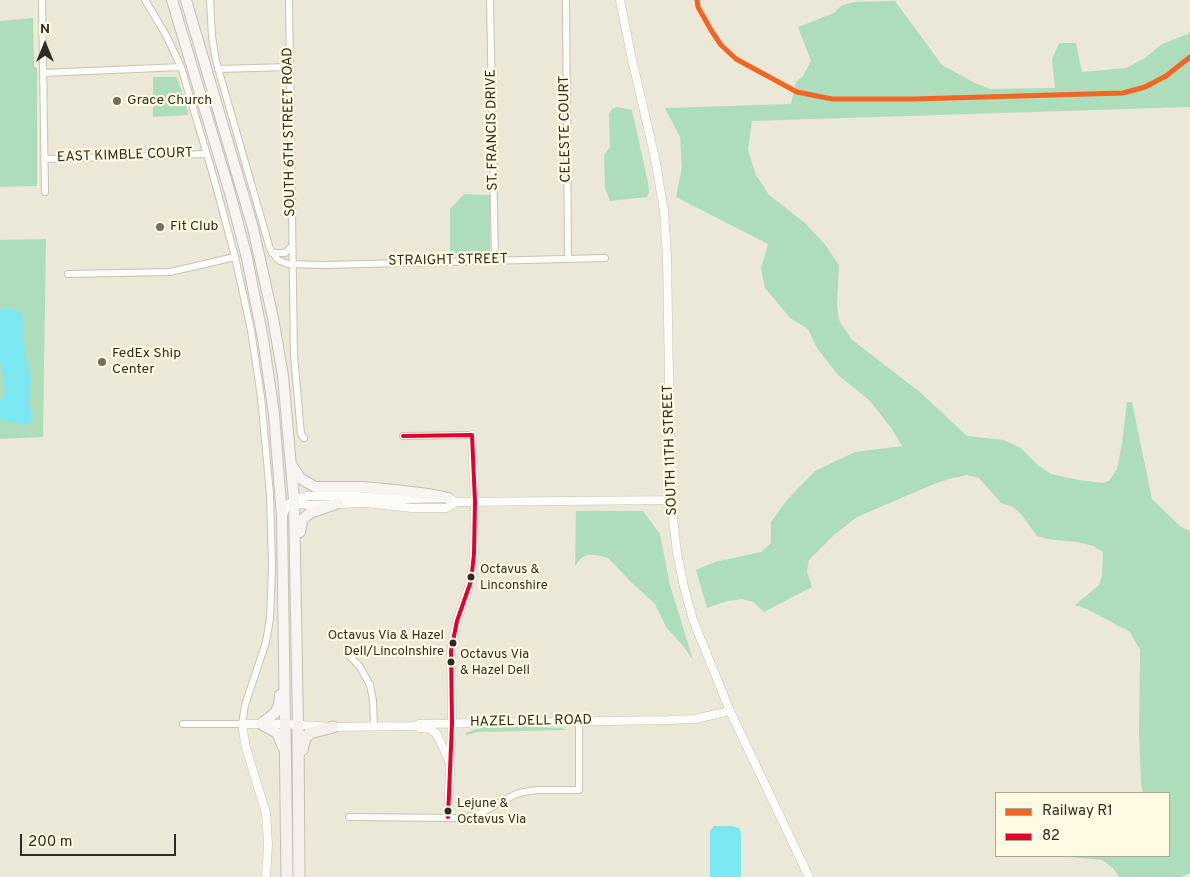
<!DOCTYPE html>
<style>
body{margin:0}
#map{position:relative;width:1190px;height:877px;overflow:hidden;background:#ebe8d8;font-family:Overpass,sans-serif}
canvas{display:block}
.legend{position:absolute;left:995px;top:792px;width:175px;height:65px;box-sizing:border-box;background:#fffae3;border:1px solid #aca896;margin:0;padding:6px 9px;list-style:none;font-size:15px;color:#2f2c22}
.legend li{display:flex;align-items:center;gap:10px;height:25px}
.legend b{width:25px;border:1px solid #aca896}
.north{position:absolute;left:20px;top:20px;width:50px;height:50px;-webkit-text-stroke:4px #fffae3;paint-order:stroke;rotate:0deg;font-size:14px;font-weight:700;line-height:20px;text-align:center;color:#2f2c22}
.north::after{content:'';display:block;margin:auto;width:18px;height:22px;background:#2f2c22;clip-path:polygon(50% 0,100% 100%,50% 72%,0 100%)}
.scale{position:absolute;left:20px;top:834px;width:156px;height:22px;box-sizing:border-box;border:2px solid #2f2c22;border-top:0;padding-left:6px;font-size:15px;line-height:18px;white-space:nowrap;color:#2f2c22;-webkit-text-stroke:4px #fffae3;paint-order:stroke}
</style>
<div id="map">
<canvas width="1190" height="877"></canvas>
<ul class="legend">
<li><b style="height:6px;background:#f26522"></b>Railway R1</li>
<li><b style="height:6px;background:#e4002b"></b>82</li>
</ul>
<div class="north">N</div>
<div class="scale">200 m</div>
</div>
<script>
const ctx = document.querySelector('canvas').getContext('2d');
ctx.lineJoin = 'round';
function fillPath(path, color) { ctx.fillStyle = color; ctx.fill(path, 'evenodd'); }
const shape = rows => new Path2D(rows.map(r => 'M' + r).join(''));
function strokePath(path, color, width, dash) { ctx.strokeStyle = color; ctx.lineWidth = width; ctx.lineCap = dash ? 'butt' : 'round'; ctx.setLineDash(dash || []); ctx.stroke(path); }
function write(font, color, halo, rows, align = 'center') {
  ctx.font = font + ' Overpass,sans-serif'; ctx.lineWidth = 4.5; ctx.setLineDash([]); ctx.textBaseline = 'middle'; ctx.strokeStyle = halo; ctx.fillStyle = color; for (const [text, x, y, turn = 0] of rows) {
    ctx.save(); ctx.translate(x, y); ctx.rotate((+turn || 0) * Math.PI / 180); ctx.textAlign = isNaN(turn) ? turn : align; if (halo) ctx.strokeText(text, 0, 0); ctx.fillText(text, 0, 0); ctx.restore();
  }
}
fillPath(shape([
 [895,1,942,65,975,83,990,89,1055,88,1052,59,1059,43,1076,43,1082,72,1126,68,1145,58,1162,44,1188,34,1190,31,1190,107,752,121,748,150,756,175,769,195,805,223,824,243,839,265,837,305,839,320,851,339,921,393,967,436,1004,440,1021,448,1039,466,1051,474,1079,480,1103,483,1109,481,1117,469,1122,443,1127,402,1132,402,1152,499,1180,526,1190,531,1190,873,1181,877,1119,877,1113,868,1102,860,1058,856,1169,856,1169,793,1143,793,1141,784,1139,735,1140,650,1130,632,1087,609,1075,605,1099,585,1102,576,1103,552,1093,546,1077,542,1047,539,1037,536,1021,514,1013,507,1001,503,979,478,967,475,949,479,934,484,857,517,834,535,809,560,807,571,812,587,764,612,753,602,742,599,728,601,707,608,696,570,715,562,761,552,771,543,771,522,787,500,815,471,855,452,902,446,892,429,869,400,838,375,817,348,808,329,790,318,765,288,761,269,768,244,676,197,682,167,680,137,665,108,791,104,796,82,803,76,811,61,798,27,834,13,841,6,854,2],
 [33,18,34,67,37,68,37,186,0,187,0,21],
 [153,77,177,77,189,115,153,117],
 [617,107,632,110,648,182,649,192,647,197,610,201,605,188,604,155,610,147,609,114,612,109],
 [464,194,490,195,490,256,450,257,450,209],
 [46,239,43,437,0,439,0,240],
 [576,511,643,511,660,534,670,585,693,660,684,647,666,627,655,604,631,582,614,564,608,558,597,555,587,555,580,559,575,566],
 [494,726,562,728,567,730,478,732,466,735,466,733,476,729]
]), '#aeddbc');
fillPath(shape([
 [8,308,19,311,22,315,24,324,24,346,31,381,29,402,32,420,30,423,24,425,0,420,0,400,3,399,5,391,3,374,0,363,0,310],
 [714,826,730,826,739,828,741,834,741,877,710,877,710,831]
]), '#7be7f0');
const minor = shape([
 [42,0,45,192],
 [145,0,166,35,181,67,213,175,235,257,251,330,261,397,270,494,272,567,270,619,266,642,245,705,242,724,183,724],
 [210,0,212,36,216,61,270,249,278,260,288,264,325,265,605,258],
 [289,0,294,355,300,423,301,434,304,438],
 [490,0,495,260],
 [566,0,568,259],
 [218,69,290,67],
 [43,73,181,67],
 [44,159,207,154],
 [272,253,285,253,292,246],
 [68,274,170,272,235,257],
 [403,436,472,435],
 [349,655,360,667,370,685,373,700,374,727],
 [349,817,460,818,477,815,516,794,524,792,537,790,579,790,579,721]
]);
const tertiary = shape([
 [620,0,631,55,655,158,664,211,667,257,671,500,677,553,684,587,693,620,730,711,809,877],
 [294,500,300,504,309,505,366,503,412,508,446,508,457,502],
 [283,515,287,505,299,498,308,496,359,496,402,499,448,498,457,502,671,500],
 [420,728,430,729,437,734,449,761],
 [448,817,452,723,451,651,457,621,471,581,474,554,475,502,472,435],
 [266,877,268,844,266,813,246,748,242,724,285,724,333,727,415,726,419,724,670,720,695,719,730,711]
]);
const primary = shape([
 [172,0,230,193,247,258,263,339,274,414,282,517,285,724],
 [186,0,253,228,273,318,283,376,294,500,298,726],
 [293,467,300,478,315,487,362,487,395,490,428,494,448,498],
 [300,532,302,520,310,513,338,503],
 [261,724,275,713,279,705,280,695],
 [261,724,277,733,283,747]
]);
const motorway = shape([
 [285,724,287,877],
 [298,726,299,877],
 [302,750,305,738,310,733,333,727]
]);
strokePath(minor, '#c6c4b8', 8);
strokePath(tertiary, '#c6c4b8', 9);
strokePath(primary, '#c6beb6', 12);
strokePath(motorway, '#c6beb6', 13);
strokePath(minor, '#fcfcf9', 6);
strokePath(tertiary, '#fcfcf9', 8);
strokePath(primary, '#f8f4f2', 10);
strokePath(motorway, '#f5efec', 11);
strokePath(shape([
 [403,436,472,435,475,502,474,554,471,581,457,621,451,651,452,723,448,817]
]), '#e4002b', 4);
strokePath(shape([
 [697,0,698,7,711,30,721,45,736,59,797,92,832,99,914,99,1123,93,1145,87,1166,76,1190,57]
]), '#f26522', 5);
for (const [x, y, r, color] of [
 [117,101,5,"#716e62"],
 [160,227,5,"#716e62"],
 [102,362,5,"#716e62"],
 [471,577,4.5,"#2f2c22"],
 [453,643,4.5,"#2f2c22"],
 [451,662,4.5,"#2f2c22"],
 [448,811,4.5,"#2f2c22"]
]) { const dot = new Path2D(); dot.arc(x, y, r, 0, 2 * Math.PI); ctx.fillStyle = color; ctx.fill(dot); strokePath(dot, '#fffae3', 2); }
write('13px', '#2f2c22', '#fffae3', [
 ["Octavus &",480,570],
 ["Linconshire",480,586],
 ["Octavus Via & Hazel",444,636,"right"],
 ["Dell/Lincolnshire",444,652,"right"],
 ["Octavus Via",460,655],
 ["& Hazel Dell",460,671],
 ["Lejune &",457,804],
 ["Octavus Via",457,820]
], 'left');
write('14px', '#2f2c22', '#fffae3', [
 ["Grace Church",127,101],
 ["Fit Club",170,227],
 ["FedEx Ship",112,354],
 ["Center",112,370]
], 'left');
write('14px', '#2f2c22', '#fffae3', [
 ["CELESTE COURT",566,129,-91],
 ["ST. FRANCIS DRIVE",493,130,-91],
 ["SOUTH 6TH STREET ROAD",290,132,-91],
 ["EAST KIMBLE COURT",125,156,-2],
 ["STRAIGHT STREET",448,261,-1],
 ["SOUTH 11TH STREET",671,450,-92],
 ["HAZEL DELL ROAD",531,722,-1]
]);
</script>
